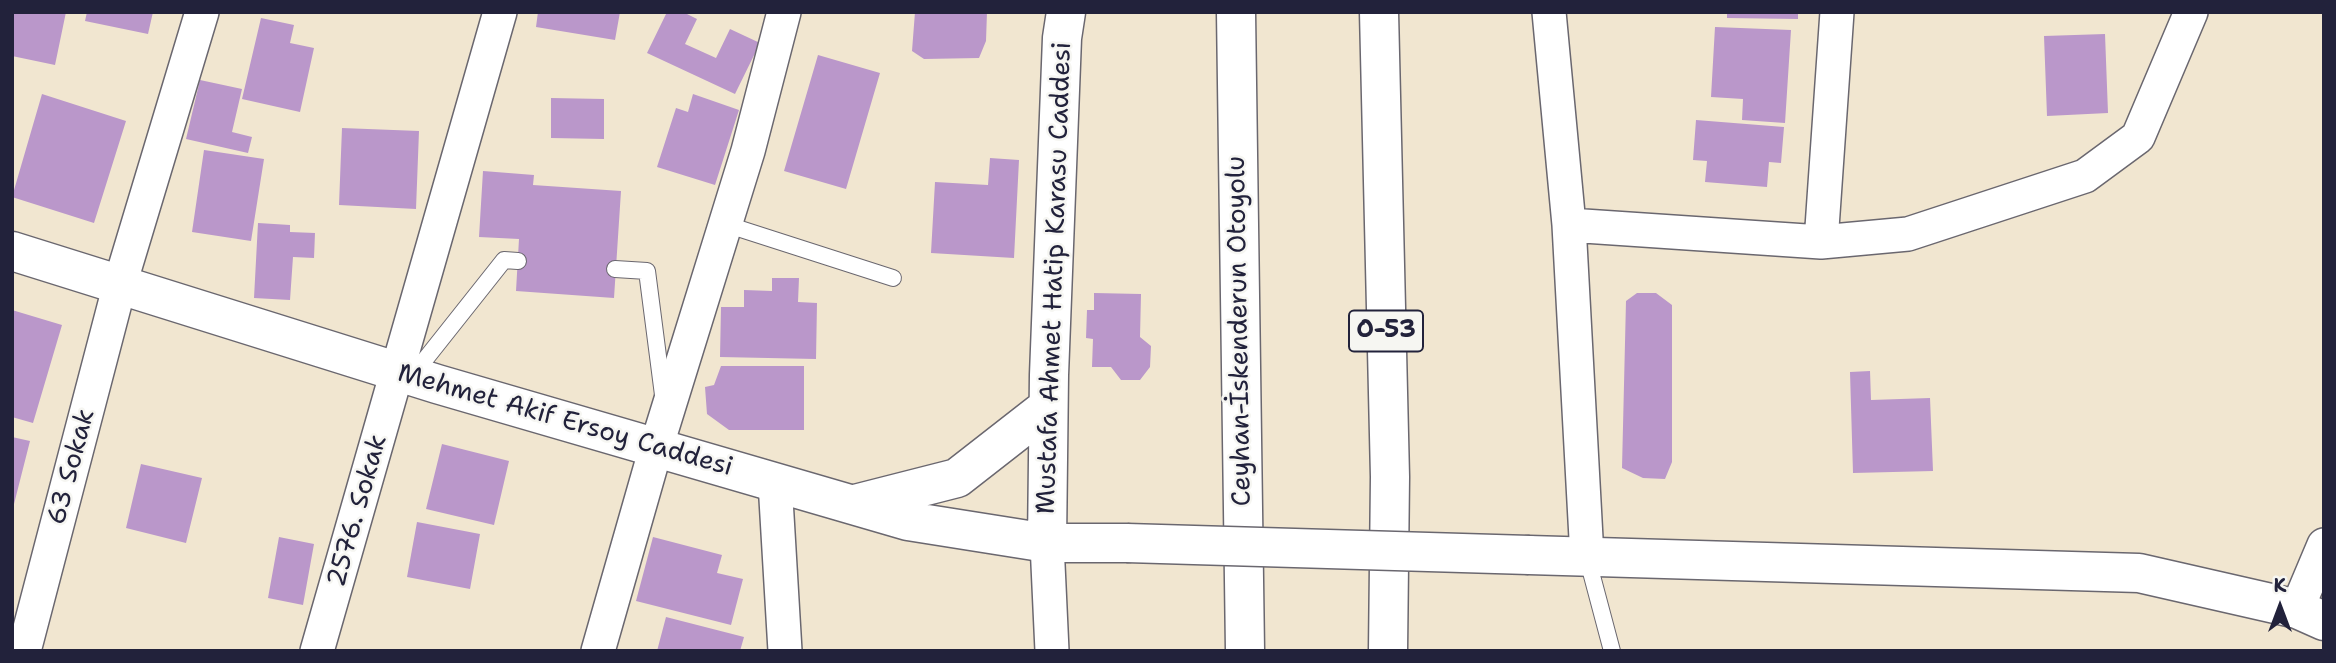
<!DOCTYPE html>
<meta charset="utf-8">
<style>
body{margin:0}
#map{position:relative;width:2336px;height:663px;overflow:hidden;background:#f1e6d0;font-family:"Shantell Sans",sans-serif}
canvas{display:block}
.frame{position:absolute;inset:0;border:14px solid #22223b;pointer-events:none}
.north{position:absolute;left:2245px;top:572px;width:70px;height:70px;-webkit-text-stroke:5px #f6f6f2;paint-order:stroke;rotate:0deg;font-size:19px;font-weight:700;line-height:28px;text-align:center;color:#22223b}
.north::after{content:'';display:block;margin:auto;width:24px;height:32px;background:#22223b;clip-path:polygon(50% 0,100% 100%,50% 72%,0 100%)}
</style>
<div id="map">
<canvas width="2336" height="663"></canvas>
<div class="frame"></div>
<div class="north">K</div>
</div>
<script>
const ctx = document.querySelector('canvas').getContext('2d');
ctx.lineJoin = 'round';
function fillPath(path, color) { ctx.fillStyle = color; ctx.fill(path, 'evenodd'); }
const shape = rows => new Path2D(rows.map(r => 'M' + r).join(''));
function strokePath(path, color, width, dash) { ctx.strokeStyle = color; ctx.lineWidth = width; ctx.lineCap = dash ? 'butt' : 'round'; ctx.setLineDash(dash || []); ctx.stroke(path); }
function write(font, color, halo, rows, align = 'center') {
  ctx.font = font + ' "Shantell Sans",sans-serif'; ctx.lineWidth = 5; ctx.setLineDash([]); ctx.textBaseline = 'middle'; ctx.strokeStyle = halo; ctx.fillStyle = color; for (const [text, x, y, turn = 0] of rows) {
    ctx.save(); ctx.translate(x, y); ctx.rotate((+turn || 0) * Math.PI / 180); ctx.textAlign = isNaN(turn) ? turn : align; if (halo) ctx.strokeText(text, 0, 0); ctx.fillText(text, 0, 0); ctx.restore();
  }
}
fillPath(shape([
 [12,12,66,12,55,65,12,56],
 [87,12,153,12,148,34,85,21],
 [538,12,620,12,615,40,536,27],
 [667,12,683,12,697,19,685,44,716,58,730,29,760,43,735,94,647,53],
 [915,12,987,12,986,41,979,58,924,59,912,51],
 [1727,12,1798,12,1798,19,1727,18],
 [261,18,294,25,290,43,314,48,300,112,242,99],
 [1715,27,1791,30,1785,123,1742,120,1743,99,1711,97],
 [2105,34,2108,113,2047,116,2044,36],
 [818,55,880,73,846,189,784,171],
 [200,80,242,89,232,132,252,137,248,153,186,139],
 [42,94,126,121,94,223,12,197],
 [693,94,739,110,715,185,657,167,676,108,688,112],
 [551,98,604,99,604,139,551,138],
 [1696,120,1784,127,1781,163,1769,162,1767,187,1705,182,1707,161,1693,160],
 [342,128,419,131,416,209,339,205],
 [204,150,264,159,251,241,192,232],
 [990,158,1019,160,1014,258,931,253,935,182,988,185],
 [483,171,534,175,533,185,621,191,614,298,516,291,519,239,479,237],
 [258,223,290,225,290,232,315,233,314,258,293,257,290,300,254,298],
 [772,278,799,278,798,302,817,303,816,359,720,357,721,307,744,307,744,290,772,291],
 [1094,293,1141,294,1140,337,1151,346,1150,367,1140,380,1121,380,1111,367,1092,367,1093,339,1086,338,1087,310,1094,310],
 [1637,293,1656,293,1672,305,1672,462,1665,479,1643,478,1622,468,1626,301],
 [12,310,62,325,33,423,12,417],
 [721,366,804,366,804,430,729,430,707,414,705,387,714,385],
 [1870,371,1871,400,1930,398,1933,471,1853,473,1850,372],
 [12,437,30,441,13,508,12,508],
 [442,444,509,461,494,525,426,509],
 [141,464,202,478,186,543,126,528],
 [417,522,480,534,470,589,407,577],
 [279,537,314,544,303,605,268,598],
 [653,537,722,555,717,573,743,579,731,625,636,601],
 [666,617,744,637,740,651,657,651]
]), '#ba97ca');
const lane = shape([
 [725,224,893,278],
 [615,269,647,271,663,395],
 [412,376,504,260,518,261],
 [1587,557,1612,651]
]);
const street = shape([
 [1549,12,1569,225,1587,557],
 [1569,225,1821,242,1837,12],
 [1821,242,1908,234,2085,176,2138,137,2191,12],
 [775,482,785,651],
 [1047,543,1052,651],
 [2297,609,2324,545],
 [24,651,120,284,202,12],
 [317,651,500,12],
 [598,651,656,448,748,151,784,12]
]);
const secondary = shape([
 [12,251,437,384,908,521,1047,543,1127,543],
 [855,504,957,478,1048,407],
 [1047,543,1049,375,1062,38,1066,12],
 [1529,555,2139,573,2297,609,2324,621]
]);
const highway = shape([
 [1236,12,1245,651],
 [1379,12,1390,477,1388,651]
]);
strokePath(lane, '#6a676f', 18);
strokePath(street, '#6a676f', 36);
strokePath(secondary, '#6a676f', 41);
strokePath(highway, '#6a676f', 41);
strokePath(lane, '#fff', 16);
strokePath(street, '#fff', 33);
strokePath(secondary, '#fff', 38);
strokePath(highway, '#fff', 38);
const secondaryBridge = shape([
 [1127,543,1529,555]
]);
strokePath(secondaryBridge, '#6a676f', 41, []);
strokePath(secondaryBridge, '#fff', 38);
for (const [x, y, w] of [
 [1386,331,74]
]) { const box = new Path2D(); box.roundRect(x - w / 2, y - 20.5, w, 41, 5); ctx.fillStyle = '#f6f6f2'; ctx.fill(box); strokePath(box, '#22223b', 2); }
write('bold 24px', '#22223b', null, [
 ["O-53",1386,331]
]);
write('26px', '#22223b', '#f6f6f2', [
 ["Mustafa Ahmet Hatip Karasu Caddesi",1055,278,-88],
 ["Ceyhan-İskenderun Otoyolu",1240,331,-91],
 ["Mehmet Akif Ersoy Caddesi",565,421,16],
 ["63 Sokak",72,467,-75],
 ["2576. Sokak",358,511,-74]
]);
</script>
